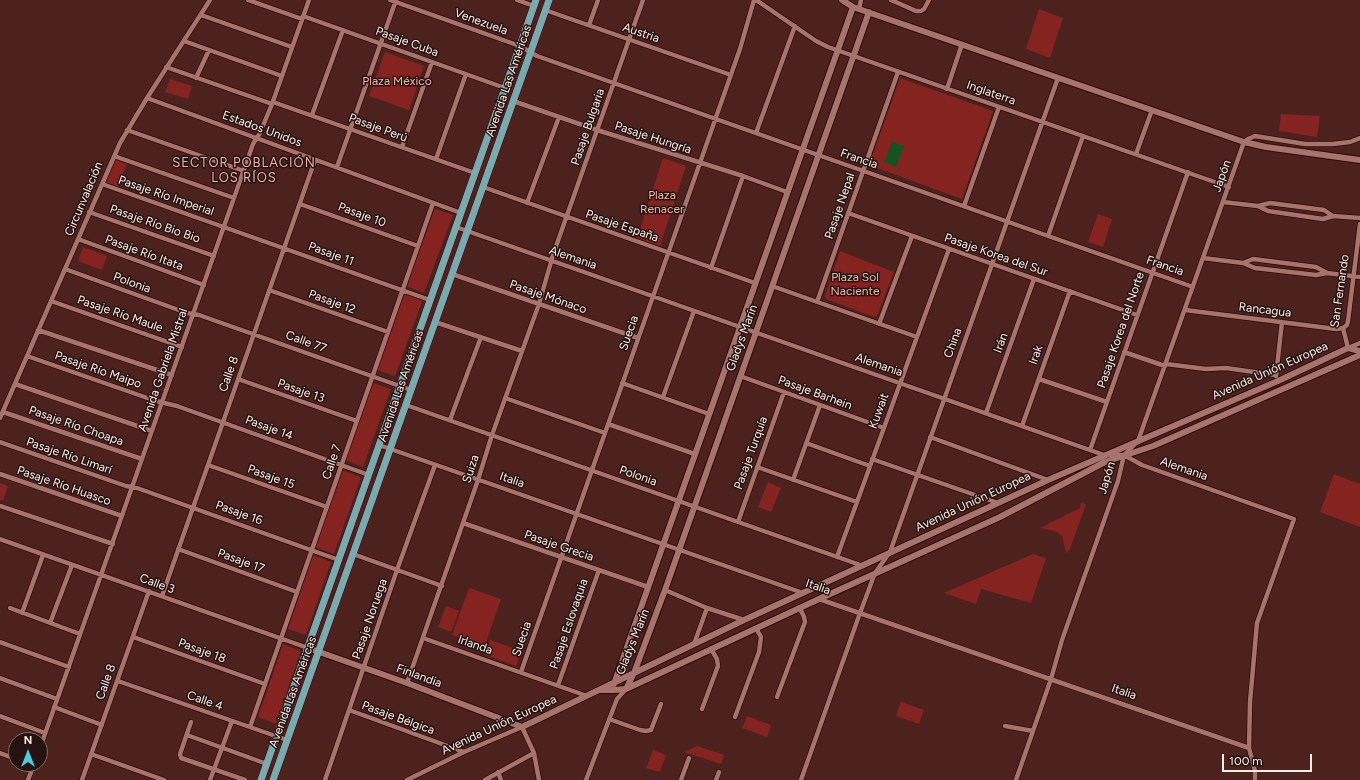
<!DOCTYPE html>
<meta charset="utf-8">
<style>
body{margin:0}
#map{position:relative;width:1360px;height:780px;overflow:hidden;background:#4d221e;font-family:Figtree,sans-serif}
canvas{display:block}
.north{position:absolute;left:8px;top:732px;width:40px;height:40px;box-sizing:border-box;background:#261311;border:1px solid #7c6a67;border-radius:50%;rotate:0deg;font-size:11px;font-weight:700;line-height:16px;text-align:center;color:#feece9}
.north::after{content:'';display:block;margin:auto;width:14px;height:18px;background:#52cbda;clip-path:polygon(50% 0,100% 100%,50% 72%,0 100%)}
.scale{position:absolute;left:1222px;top:754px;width:90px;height:18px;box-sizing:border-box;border:2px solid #feece9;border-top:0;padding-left:5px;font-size:12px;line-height:14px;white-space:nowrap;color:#feece9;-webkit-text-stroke:3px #261311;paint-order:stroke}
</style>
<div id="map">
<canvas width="1360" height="780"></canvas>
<div class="north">N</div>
<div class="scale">100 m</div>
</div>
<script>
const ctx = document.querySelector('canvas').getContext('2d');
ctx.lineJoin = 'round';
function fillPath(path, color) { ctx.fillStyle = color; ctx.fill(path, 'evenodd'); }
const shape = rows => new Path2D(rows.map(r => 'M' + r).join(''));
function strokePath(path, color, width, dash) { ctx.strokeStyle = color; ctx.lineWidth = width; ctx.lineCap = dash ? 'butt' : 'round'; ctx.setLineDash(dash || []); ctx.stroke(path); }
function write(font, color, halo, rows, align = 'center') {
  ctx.font = font + ' Figtree,sans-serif'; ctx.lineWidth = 3; ctx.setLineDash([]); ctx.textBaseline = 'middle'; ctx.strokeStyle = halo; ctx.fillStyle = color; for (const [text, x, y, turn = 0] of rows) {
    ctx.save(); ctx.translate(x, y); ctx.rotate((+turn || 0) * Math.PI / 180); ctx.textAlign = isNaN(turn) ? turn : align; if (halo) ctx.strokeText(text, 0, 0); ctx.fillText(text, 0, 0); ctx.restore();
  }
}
fillPath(shape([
 [1039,9,1063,18,1050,58,1026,49],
 [385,52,424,66,409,110,369,96],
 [900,78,993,111,962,199,869,165],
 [170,79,192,86,188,99,165,92],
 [1281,114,1320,116,1317,137,1279,131],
 [663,158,686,166,660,246,637,239],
 [114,159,127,164,118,187,105,182],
 [435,209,453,215,424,293,406,286],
 [1098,214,1112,219,1103,247,1088,242],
 [83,247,107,256,102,270,78,261],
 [840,251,894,272,877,316,874,317,826,299,825,296],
 [405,292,423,299,395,376,377,370],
 [373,383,391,389,363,467,345,460],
 [341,470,361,477,334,554,315,547],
 [1334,474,1360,484,1360,527,1320,512],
 [768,482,781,488,771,512,758,507],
 [0,483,8,486,3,501,0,500],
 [1081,503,1086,504,1070,549,1066,553,1062,536,1055,531,1040,528,1080,508],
 [1033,554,1046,558,1031,603,981,589,976,604,944,593],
 [313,555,331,562,306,635,288,629],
 [469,588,501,599,485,646,452,635],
 [446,606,459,611,451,632,438,627],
 [490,640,521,651,516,666,485,655],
 [283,644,301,651,276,724,258,717],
 [901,702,924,710,919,724,896,716],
 [747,716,771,725,767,737,742,728],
 [697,746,724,755,721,764,684,752],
 [653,750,666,755,660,772,646,768]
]), '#842320');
fillPath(shape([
 [892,142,904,146,896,167,884,162]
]), '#185222');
const minor = shape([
 [248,0,302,19],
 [390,0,520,46,537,56,1193,287],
 [517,0,534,6],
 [756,0,816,41,828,47,1229,187],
 [891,0,916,11,921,11,924,9,929,0],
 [859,9,861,0],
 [545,10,731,75],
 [201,15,292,47],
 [303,16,505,88],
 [589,25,598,0],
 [184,41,282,76],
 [166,67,272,104],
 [196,78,209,50],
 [947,89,962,44],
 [147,98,461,213],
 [513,101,597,130,743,176,787,192],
 [273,102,475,173],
 [312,115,343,30],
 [127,130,244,171],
 [756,133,795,26],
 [402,147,432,62],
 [1136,154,1152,110],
 [114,156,234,198],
 [436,159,466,74],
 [337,167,396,0],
 [102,184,430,300],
 [483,187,755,283],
 [1223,202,1258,206,1268,211,1323,219,1333,216],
 [527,203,559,117],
 [300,204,418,246],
 [964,206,999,107],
 [1258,206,1270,203,1324,210,1333,216,1360,218],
 [89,212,214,256],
 [848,213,1137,315],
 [456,227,1104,455,1124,455,1142,465,1294,519,1257,623,1250,702,1249,748,1255,771,1255,780],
 [1048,236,1083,136],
 [78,239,204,285],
 [1203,258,1243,263,1255,268,1316,275,1327,273,1360,277],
 [1243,263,1253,259,1316,267,1327,273],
 [711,268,743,176],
 [65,269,187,313,199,315,411,390],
 [452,274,638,338],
 [772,286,917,337],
 [269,290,388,332],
 [51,301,182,347],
 [817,302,898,72],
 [1185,310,1336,329,1343,328],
 [435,322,522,351],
 [879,324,912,236],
 [1343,328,1347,325,1348,321,1360,224],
 [1343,328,1348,348,1360,343],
 [38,330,172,375],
 [1124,352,1165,366],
 [27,356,156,401,177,406,369,475],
 [1166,364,1206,369,1226,368,1275,375],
 [740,376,884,428],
 [1276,376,1282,322],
 [238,379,357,421],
 [1039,379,1107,402],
 [622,383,709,414],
 [15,384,152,431],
 [663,397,694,311],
 [505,398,605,433],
 [406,405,863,566],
 [3,412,142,459],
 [986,413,1034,279],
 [0,418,120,143,147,98,210,0],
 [450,420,481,337],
 [608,424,695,454],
 [1022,426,1070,291],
 [930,437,1048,480],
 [0,442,126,486,137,488,339,560],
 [806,443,870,466],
 [379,445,803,593],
 [1090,450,1188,172],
 [872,459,998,503],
 [208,465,327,507],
 [757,467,857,502],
 [0,474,122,516],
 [793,480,820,405],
 [0,506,113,544],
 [738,522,784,392],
 [463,523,648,587],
 [0,539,308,648],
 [178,549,297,592],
 [353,554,442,586],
 [837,557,949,249],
 [665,590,707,608,744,620],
 [162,596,315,160],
 [819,599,1249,748],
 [10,608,80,634],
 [22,613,43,555],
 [50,623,72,565],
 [133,637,265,684],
 [423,638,587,696],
 [0,642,69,667],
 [694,644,707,608],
 [521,672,740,49,754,0],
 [0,678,57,699],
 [118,681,287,740],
 [407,683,478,480,492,435,539,304,553,255,643,0],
 [558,685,599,570],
 [777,697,805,622,804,617,800,608],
 [54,707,102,725],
 [702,709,718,666,717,659,711,649],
 [349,710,464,752],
 [0,716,45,733],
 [735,717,759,652,761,637,756,628],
 [609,719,640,730,646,731,651,730,661,704],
 [191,722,180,754,181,758,245,780],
 [1005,726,1033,731],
 [250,727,433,203],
 [187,735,267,764],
 [40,748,253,144,260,133,272,104,309,0],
 [0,753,16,759],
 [91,754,164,780],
 [498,772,501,780],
 [28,780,34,764],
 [82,780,149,591],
 [210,780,232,721],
 [325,780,397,570,435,465],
 [407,780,464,752,522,727,534,753,539,780],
 [485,780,534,753],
 [586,780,617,699,626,689],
 [681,780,689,758],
 [716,780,719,772],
 [801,780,860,613,875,573,890,552,1058,78],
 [1016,780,1051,679,1062,640,1118,481,1124,455,1138,441,1244,142,1248,139,1255,136,1305,144,1333,144,1350,142,1360,138]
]);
const tertiary = shape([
 [842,0,853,7,1244,142,1266,147,1360,160],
 [308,648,407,683,522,727,744,620,1048,480,1278,381,1348,348,1360,351],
 [614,684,853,7],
 [626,689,634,673,665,590,869,12],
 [601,690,614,690,626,689,819,599,1000,517,1105,462,1153,446,1360,355]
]);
const primary = shape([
 [261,780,536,0],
 [273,780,549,0]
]);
strokePath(minor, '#310807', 6);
strokePath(tertiary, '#310807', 8);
strokePath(primary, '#310807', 8);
strokePath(minor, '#a6736d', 4.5);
strokePath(tertiary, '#a6736d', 6);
strokePath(primary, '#7aaab0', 7);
write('12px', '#feece9', '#261311', [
 ["Venezuela",481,22,20],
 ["Austria",641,33,19],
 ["Pasaje Cuba",407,42,20],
 ["Avenida Las Américas",509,81,-71],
 ["Inglaterra",991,93,19],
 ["Pasaje Bulgaria",588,127,-71],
 ["Pasaje Perú",378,128,20],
 ["Estados Unidos",262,129,20],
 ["Pasaje Hungría",653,138,18],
 ["Francia",859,159,19],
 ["Japón",1222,176,-70],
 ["Pasaje Río Imperial",166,196,19],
 ["Circunvalación",84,199,-67],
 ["Pasaje Nepal",840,206,-71],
 ["Pasaje 10",362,215,20],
 ["Pasaje Río Bio Bio",155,224,19],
 ["Pasaje España",622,226,19],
 ["Pasaje Río Itata",144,253,20],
 ["Pasaje 11",331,254,20],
 ["Pasaje Korea del Sur",996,255,19],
 ["Alemania",573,258,19],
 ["Francia",1165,266,19],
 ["Polonia",132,283,20],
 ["San Fernando",1340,291,-82],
 ["Pasaje Mónaco",548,297,19],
 ["Pasaje 12",332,302,20],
 ["Rancagua",1265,310,7],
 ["Pasaje Río Maule",120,314,19],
 ["Pasaje Korea del Norte",1121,330,-71],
 ["Suecia",629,333,-71],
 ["Gladys Marín",742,338,-70],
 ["Calle 77",306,342,20],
 ["China",953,343,-70],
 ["Irán",1001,343,-70],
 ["Irak",1036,355,-70],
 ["Alemania",879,365,19],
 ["Pasaje Río Maipo",98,370,19],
 ["Avenida Gabriela Mistral",163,370,-71],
 ["Avenida Unión Europea",1270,371,-24],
 ["Calle 8",229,374,-71],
 ["Avenida Las Américas",401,386,-71],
 ["Pasaje 13",301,391,19],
 ["Pasaje Barhein",815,393,20],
 ["Kuwait",879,411,-70],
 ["Pasaje Río Choapa",76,426,19],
 ["Pasaje 14",269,428,20],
 ["Pasaje Turquía",751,453,-70],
 ["Pasaje Río Limarí",69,456,19],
 ["Calle 7",332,462,-71],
 ["Suiza",471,469,-72],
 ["Alemania",1184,469,19],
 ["Polonia",638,476,19],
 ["Pasaje 15",271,477,20],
 ["Japón",1107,478,-73],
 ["Italia",512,480,19],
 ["Pasaje Río Huasco",64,486,19],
 ["Avenida Unión Europea",973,502,-25],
 ["Pasaje 16",239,513,20],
 ["Pasaje Grecia",559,546,19],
 ["Pasaje 17",241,561,20],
 ["Calle 3",157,584,20],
 ["Italia",818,587,19],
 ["Pasaje Noruega",370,619,-71],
 ["Pasaje Eslovaquia",569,624,-71],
 ["Suecia",522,639,-71],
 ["Gladys Marín",633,642,-68],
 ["Irlanda",475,645,19],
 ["Pasaje 18",202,651,20],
 ["Finlandia",419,676,20],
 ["Calle 8",106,682,-70],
 ["Avenida Las Américas",293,692,-70],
 ["Italia",1124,692,19],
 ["Calle 4",205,701,19],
 ["Pasaje Bélgica",398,718,20],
 ["Avenida Unión Europea",499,725,-25]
]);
write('12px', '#f3b2aa', '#261311', [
 ["Plaza México",397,81],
 ["Plaza",662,195],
 ["Renacer",662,209],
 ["Plaza Sol",855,277],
 ["Naciente",855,291]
]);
ctx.letterSpacing = '1px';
write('13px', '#e9b1aa', '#261311', [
 ["SECTOR POBLACIÓN",244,163],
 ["LOS RÍOS",244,178]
]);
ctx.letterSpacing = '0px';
</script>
